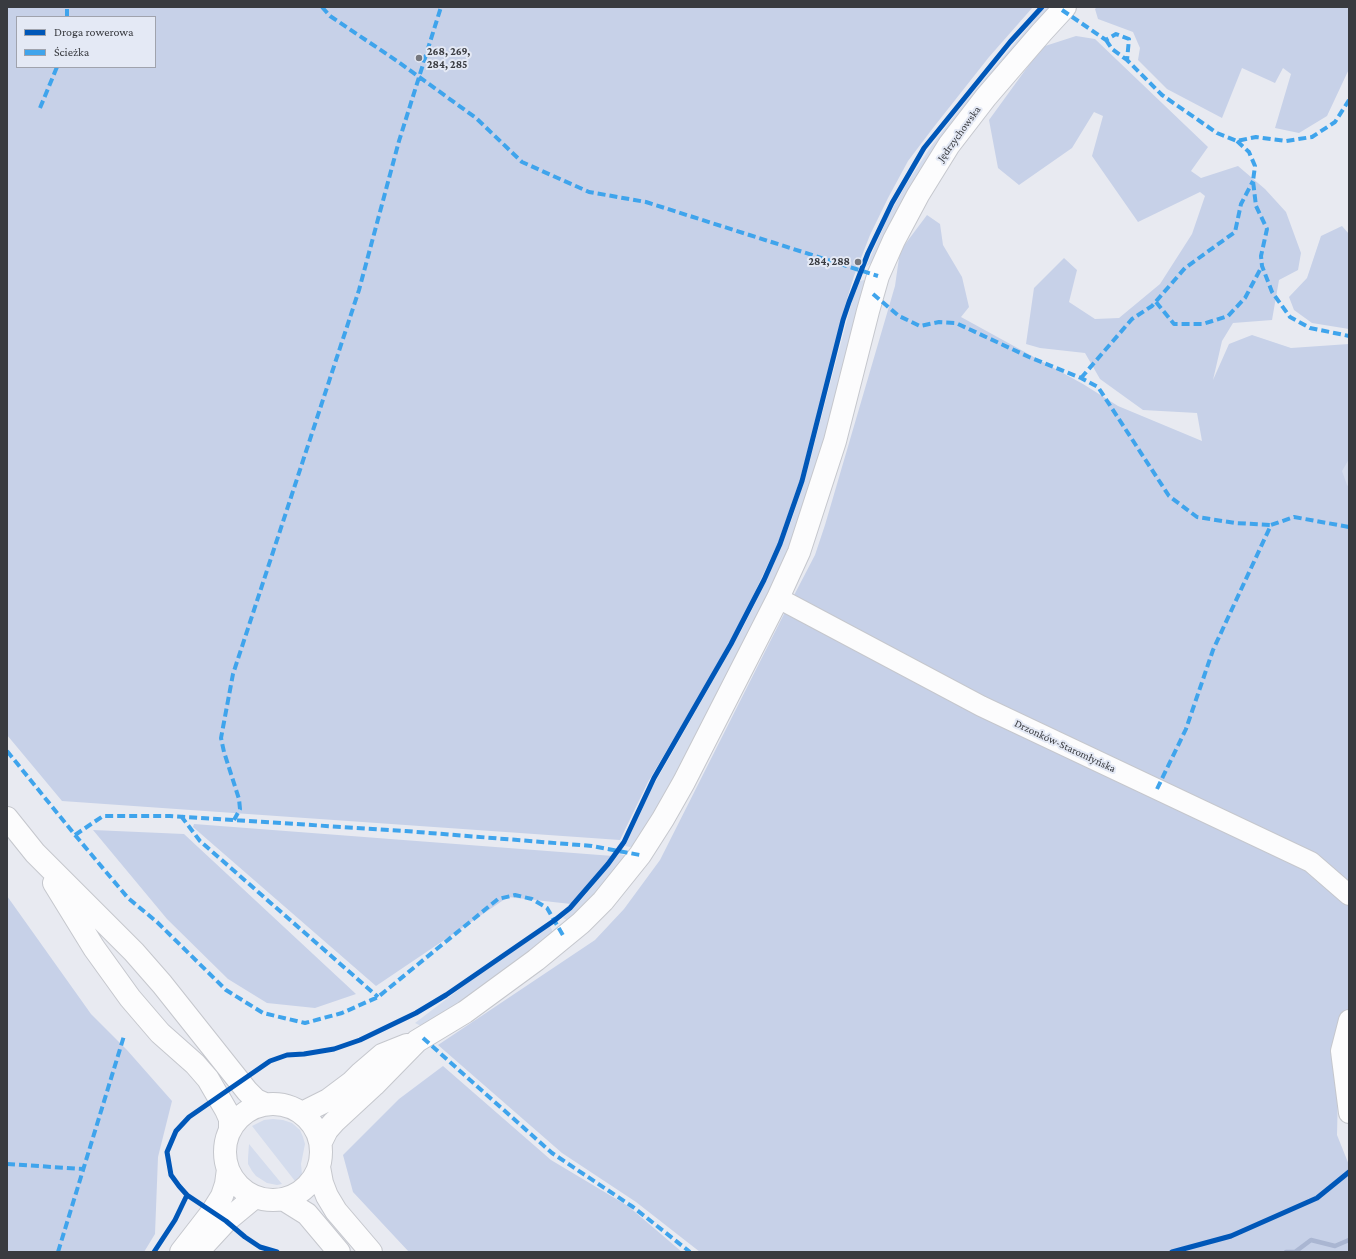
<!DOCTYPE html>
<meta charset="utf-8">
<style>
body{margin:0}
#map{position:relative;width:1356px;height:1259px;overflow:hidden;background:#e8eaf1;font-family:"Crimson Pro",serif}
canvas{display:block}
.frame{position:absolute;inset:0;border:8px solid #393b40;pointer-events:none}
.legend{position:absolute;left:16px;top:16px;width:140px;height:52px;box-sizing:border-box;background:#e4e9f5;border:1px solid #a0a3ad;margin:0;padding:5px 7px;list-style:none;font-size:12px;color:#393b40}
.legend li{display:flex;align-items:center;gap:8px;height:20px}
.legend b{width:20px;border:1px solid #a0a3ad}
</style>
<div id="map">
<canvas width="1356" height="1259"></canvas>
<div class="frame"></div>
<ul class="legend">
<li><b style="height:5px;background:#0057b8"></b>Droga rowerowa</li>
<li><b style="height:5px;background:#3fa4ec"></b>Ścieżka</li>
</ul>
</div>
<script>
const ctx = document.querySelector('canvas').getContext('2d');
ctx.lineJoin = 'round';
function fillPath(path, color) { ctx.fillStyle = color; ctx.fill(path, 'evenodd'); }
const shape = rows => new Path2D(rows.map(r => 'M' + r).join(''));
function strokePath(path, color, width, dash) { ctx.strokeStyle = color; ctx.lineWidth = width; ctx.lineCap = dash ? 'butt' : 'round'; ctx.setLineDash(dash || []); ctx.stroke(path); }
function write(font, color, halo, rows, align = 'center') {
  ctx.font = font + ' "Crimson Pro",serif'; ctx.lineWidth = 4; ctx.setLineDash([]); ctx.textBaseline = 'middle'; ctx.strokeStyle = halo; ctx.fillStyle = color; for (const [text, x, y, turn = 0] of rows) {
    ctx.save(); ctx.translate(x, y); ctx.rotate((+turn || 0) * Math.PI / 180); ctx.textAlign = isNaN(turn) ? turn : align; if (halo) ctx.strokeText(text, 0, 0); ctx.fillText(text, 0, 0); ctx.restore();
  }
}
fillPath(shape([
 [1045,7,1055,7,875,260,866,267,888,217,907,183,932,145,965,102],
 [864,280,866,282,803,522,748,643,636,846,630,847,625,846,652,788,739,635,756,602,773,566,792,519,806,475,852,301,860,281],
 [1349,441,1349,492,1340,490,1340,454],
 [619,854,624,855,627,859,571,922,563,918,582,899],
 [550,926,552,930,552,938,426,1027,419,1025,415,1023,478,975],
 [273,1119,283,1120,292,1123,300,1130,303,1137,305,1144,301,1164,302,1175,295,1181,252,1126,264,1120],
 [249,1144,282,1184,277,1185,267,1183,256,1176,252,1171,248,1164,248,1158]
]), '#d4dced');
fillPath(shape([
 [7,7,1033,7,989,57,933,128,908,161,888,198,870,235,854,276,844,309,800,480,778,543,742,619,709,679,648,782,620,840,62,801,7,735],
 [17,17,155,17,155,67,17,67],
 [1097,7,1349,7,1349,69,1327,116,1299,133,1275,128,1291,74,1283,68,1275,83,1242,68,1222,118,1167,89,1138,60,1140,48,1133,32,1098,19,1095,9],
 [1076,36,1095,39,1208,147,1191,171,1201,178,1238,166,1265,189,1286,212,1301,253,1298,270,1279,280,1272,320,1233,323,1222,341,1213,380,1229,344,1252,335,1291,348,1349,344,1349,459,1342,471,1347,485,1349,487,1349,888,981,701,791,601,815,555,825,525,895,286,900,251,927,215,940,224,943,245,962,277,969,307,961,317,1083,384,1118,406,1202,441,1197,413,1143,410,1100,379,1085,353,1040,348,1026,344,1034,288,1064,258,1077,270,1069,302,1095,319,1119,318,1160,284,1192,234,1205,196,1200,192,1138,222,1092,156,1103,116,1094,112,1072,148,1019,185,998,168,989,120,1042,47],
 [1342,226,1349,234,1349,329,1312,323,1294,310,1289,297,1307,278,1321,236],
 [787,608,1309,866,1349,899,1349,1005,1339,1049,1337,1135,1349,1165,1349,1252,700,1252,636,1202,562,1153,438,1045,595,940,624,909,660,860],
 [194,824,613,856,571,904,508,897,376,986,193,827],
 [93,830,184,834,356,994,315,1008,267,1003,228,979,167,919],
 [7,896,91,1014,127,1050,172,1101,158,1157,155,1234,144,1252,7,1252],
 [443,1066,551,1160,628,1206,682,1252,409,1252,353,1192,343,1155,399,1099]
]), '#c7d1e8');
strokePath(shape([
 [1286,1252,1295,1252,1311,1240,1335,1246,1349,1240]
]), '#aab6d2', 4.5);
const minor = shape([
 [778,598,981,706,1311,862,1349,895],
 [1349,1020,1341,1051,1349,1113]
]);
const major = shape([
 [7,818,35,853,134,952,162,984,247,1091,256,1100,265,1104],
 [54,883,94,948,130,998,160,1033,195,1064,208,1079,226,1110,230,1119,230,1129],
 '225 1152a48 48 0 1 1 96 0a48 48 0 1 1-96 0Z',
 [302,1113,328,1100,352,1082,361,1073,382,1055,407,1045],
 [321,1142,327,1130,334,1122,374,1085,417,1041,465,1012,536,960,581,923,603,901,640,855,663,819,684,782,778,598,799,552,835,441,868,311,878,276,894,240,918,195,949,145,986,97,1042,32,1065,7],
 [319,1167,322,1183,327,1196,336,1211,371,1252],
 [283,1199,307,1214,339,1252],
 [202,1247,226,1221,255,1197],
 [181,1252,212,1212,222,1196,226,1184,228,1169]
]);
strokePath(minor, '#c5c7cd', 22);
strokePath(major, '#c5c7cd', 24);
strokePath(minor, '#fcfcfd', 20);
strokePath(major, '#fcfcfd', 22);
strokePath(shape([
 [322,7,330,16,397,61,476,118,522,162,589,192,646,202,878,276],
 [1062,10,1106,40,1116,34,1129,39,1127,60,1162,95,1217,133,1237,141,1256,137,1286,141,1312,137,1335,122,1349,100],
 [67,17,67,7],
 [1106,40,1112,49,1127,60],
 [40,108,57,67],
 [1237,141,1249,152,1255,166,1253,181,1256,206,1267,229,1261,256,1262,266,1272,292,1290,317,1310,328,1349,336],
 [873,294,899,316,920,326,939,322,956,323,1029,357,1081,378,1098,387,1169,496,1197,517,1235,523,1271,525],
 [1156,302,1174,324,1203,324,1228,316,1245,298,1262,266],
 [1081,378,1132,319,1152,306,1185,268,1235,232,1241,204,1253,181],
 [7,751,75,835,128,898,157,922,226,990,263,1013,305,1023,342,1013,378,997,498,899,515,895,532,899,547,908,564,937],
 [1157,789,1186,729,1213,650,1271,525,1294,517,1349,527],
 [181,816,200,841,378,997],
 [234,820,240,809,239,799,224,752,221,738,233,674,359,290,399,141,441,7],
 [75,835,103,816,170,816,405,831,592,846,640,855],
 [423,1038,552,1153,633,1207,690,1252],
 [7,1164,83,1169],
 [58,1252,124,1036]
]), '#3fa4ec', 4, [8, 4]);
strokePath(shape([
 [154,1252,175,1220,187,1195],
 [277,1252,260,1247,245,1237,226,1221,187,1195,179,1186,171,1175,167,1152,176,1131,189,1117,270,1061,287,1055,304,1054,334,1049,360,1040,416,1013,446,995,555,920,570,908,608,864,624,842,654,778,731,644,764,580,780,544,802,481,843,320,849,302,868,253,892,203,924,148,1010,42,1042,7],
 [1172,1252,1231,1236,1317,1198,1349,1172]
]), '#0057b8', 5);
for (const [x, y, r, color] of [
 [419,58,4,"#76787e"],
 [858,262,4,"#76787e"]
]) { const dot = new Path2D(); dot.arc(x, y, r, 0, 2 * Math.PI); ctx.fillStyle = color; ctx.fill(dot); strokePath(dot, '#e4e9f5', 1.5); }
write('bold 11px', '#393b40', '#e4e9f5', [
 ["268, 269,",427,52],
 ["284, 285",427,65],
 ["284, 288",850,262,"right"]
], 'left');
write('11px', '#393b40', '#e4e9f5', [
 ["Jędrzychowska",959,134,-54],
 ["Drzonków-Staromłyńska",1065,746,25]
]);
</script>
